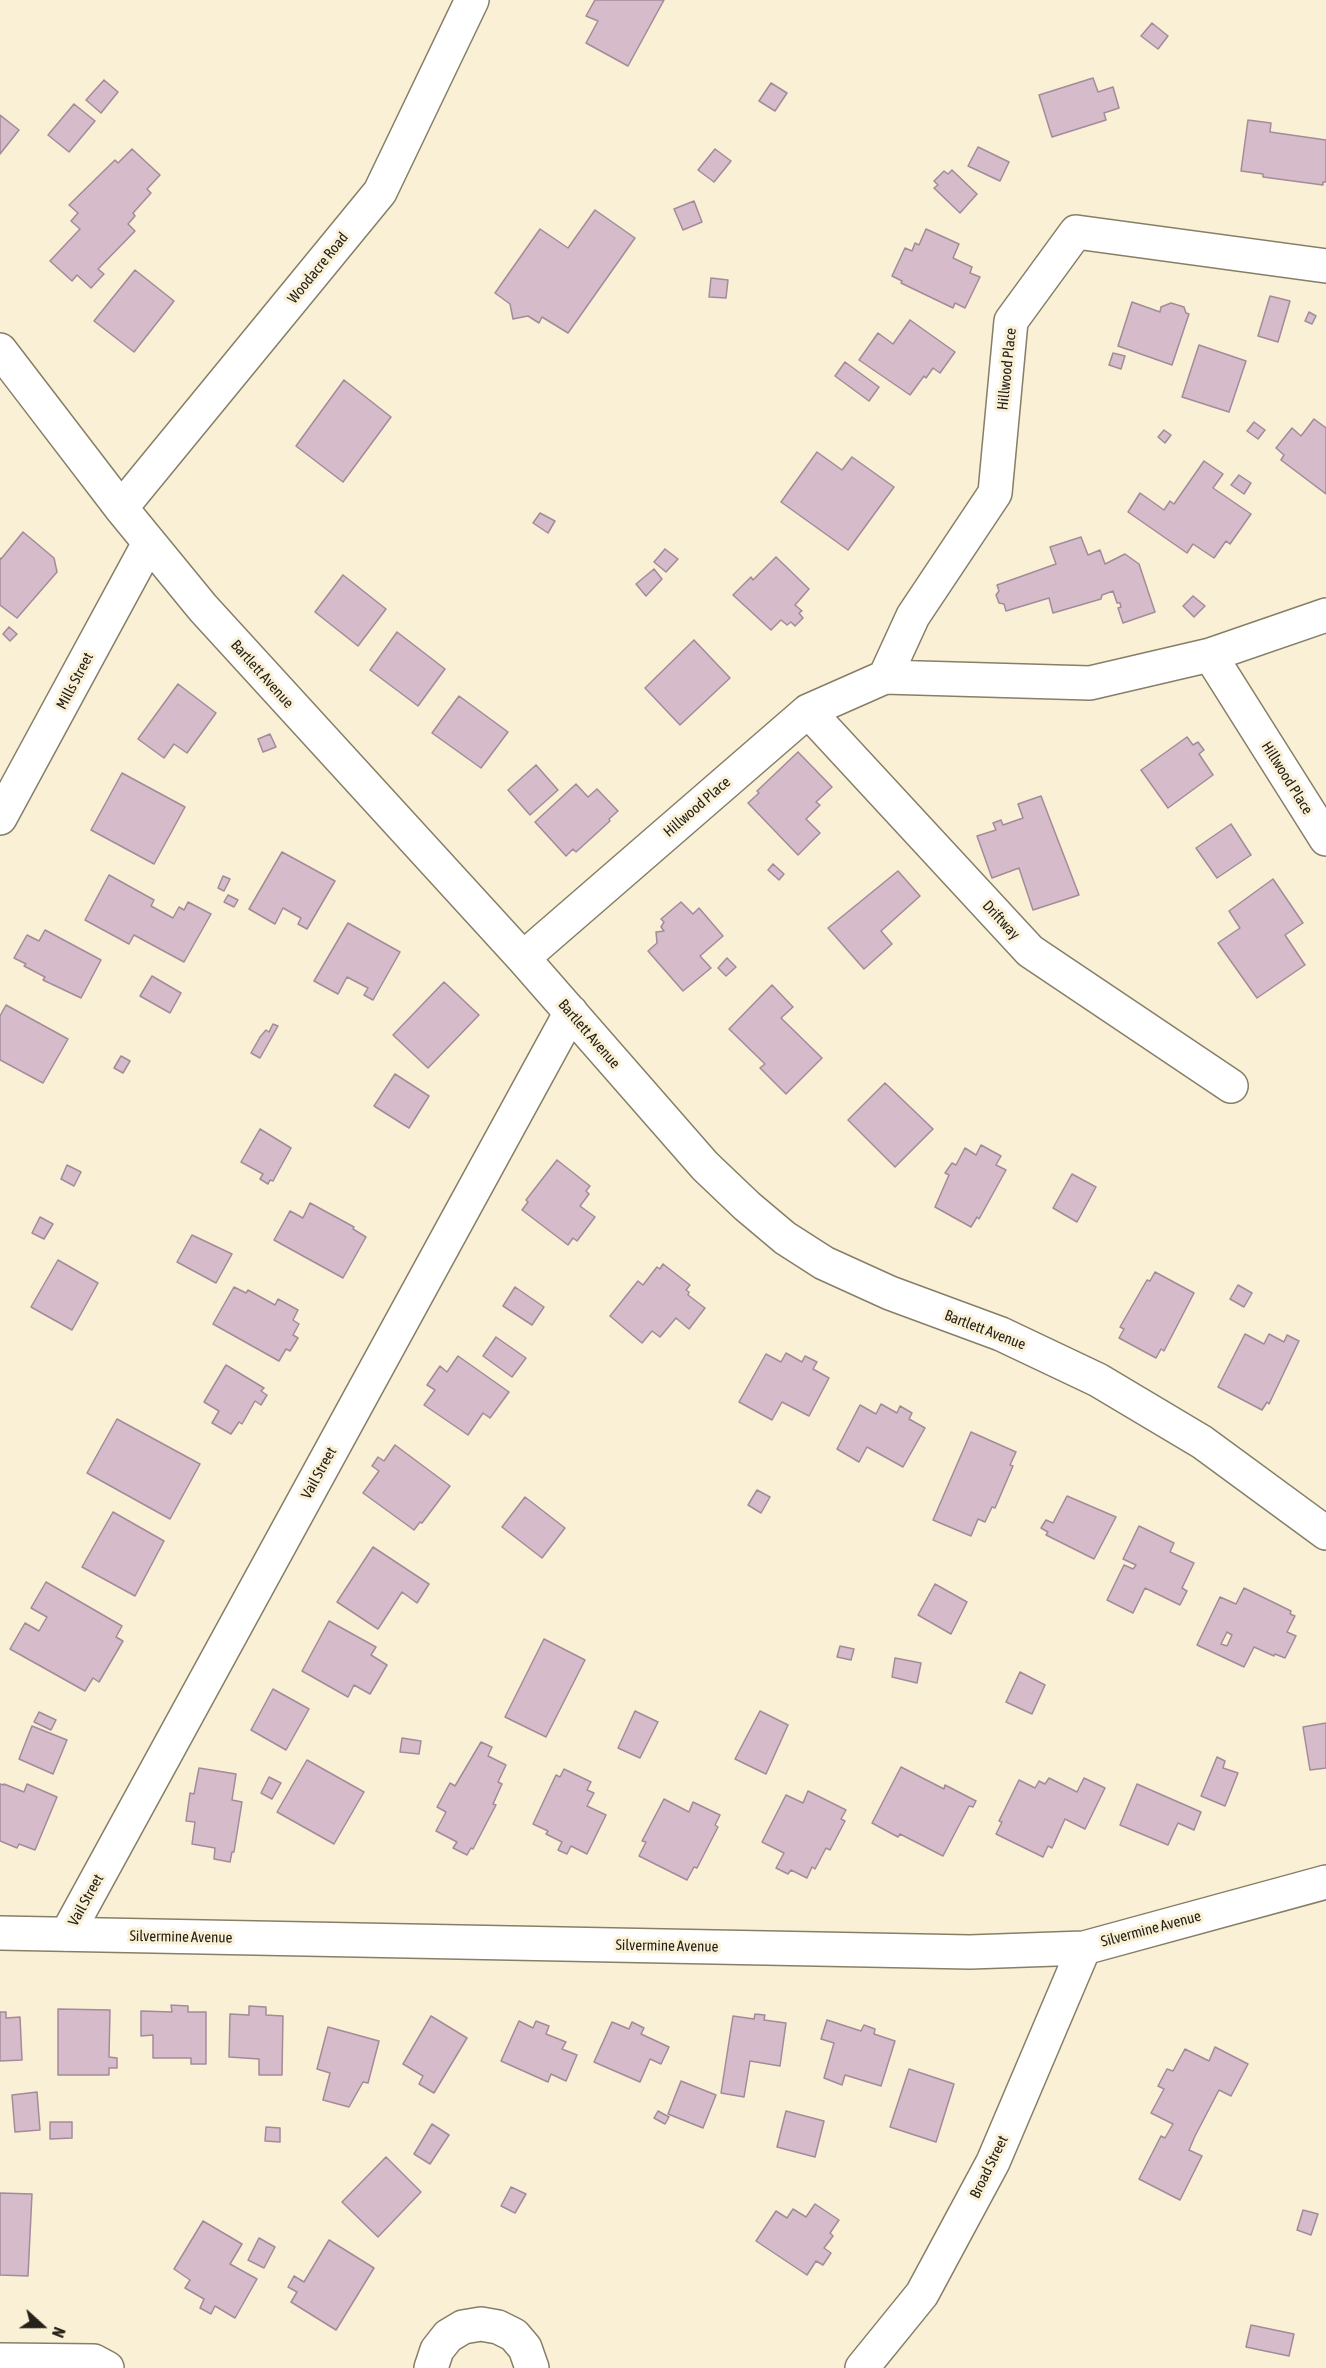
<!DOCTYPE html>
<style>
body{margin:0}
#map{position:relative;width:1326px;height:2368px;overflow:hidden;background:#f9f0d6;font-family:"Asap Condensed",sans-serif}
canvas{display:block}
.north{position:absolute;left:12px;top:2296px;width:60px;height:60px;-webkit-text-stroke:4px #f9f0d6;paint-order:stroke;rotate:111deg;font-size:16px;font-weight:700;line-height:24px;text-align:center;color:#262219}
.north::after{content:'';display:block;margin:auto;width:21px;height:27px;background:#262219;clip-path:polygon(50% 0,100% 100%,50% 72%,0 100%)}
</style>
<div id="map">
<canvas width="1326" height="2368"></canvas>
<div class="north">N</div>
</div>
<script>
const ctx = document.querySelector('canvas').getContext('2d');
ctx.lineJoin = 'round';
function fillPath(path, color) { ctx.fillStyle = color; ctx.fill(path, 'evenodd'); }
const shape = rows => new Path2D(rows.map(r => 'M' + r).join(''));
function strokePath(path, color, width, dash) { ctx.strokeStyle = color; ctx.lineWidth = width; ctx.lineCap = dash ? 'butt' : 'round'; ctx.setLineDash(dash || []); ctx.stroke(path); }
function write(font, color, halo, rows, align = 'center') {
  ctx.font = font + ' "Asap Condensed",sans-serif'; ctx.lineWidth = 6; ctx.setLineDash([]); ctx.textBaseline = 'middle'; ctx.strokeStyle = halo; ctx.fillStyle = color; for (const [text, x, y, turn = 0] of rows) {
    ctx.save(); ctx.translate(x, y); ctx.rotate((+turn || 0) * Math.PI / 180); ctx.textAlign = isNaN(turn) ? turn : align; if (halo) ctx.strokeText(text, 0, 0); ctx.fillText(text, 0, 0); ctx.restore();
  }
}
const building = shape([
 [595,0,664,0,628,66,586,43,598,21,586,16,595,0],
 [1152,23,1168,36,1158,49,1141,36,1152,23],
 [1093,78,1098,92,1113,87,1119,108,1104,113,1106,120,1052,137,1039,95,1093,78],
 [104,80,118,92,101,113,86,100,104,80],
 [771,83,787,93,775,111,759,101,771,83],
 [74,104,95,121,69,152,48,135,74,104],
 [0,115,19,130,0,154,0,115],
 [1248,120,1271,123,1270,132,1326,140,1326,182,1323,182,1323,185,1263,177,1263,174,1241,171,1248,120],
 [978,147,1009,162,1000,181,968,166,978,147],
 [132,149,160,175,147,189,151,193,133,213,135,216,128,224,135,231,98,269,104,274,91,288,77,275,72,281,50,261,80,229,71,221,78,213,69,205,115,160,118,163,132,149],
 [715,149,731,161,714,182,698,170,715,149],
 [952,170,977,194,960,213,934,188,938,185,934,181,944,171,948,174,952,170],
 [694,201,702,222,683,230,674,209,694,201],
 [595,210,635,238,568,333,542,317,539,323,528,316,513,319,510,304,495,293,540,229,568,248,595,210],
 [926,229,959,244,953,258,972,267,970,273,980,277,965,308,955,303,953,308,901,283,902,281,892,276,905,248,912,251,915,243,919,245,926,229],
 [135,270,174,301,134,352,94,321,135,270],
 [711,278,728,280,726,298,709,297,711,278],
 [1270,296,1290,301,1278,342,1258,336,1270,296],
 [1132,302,1160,312,1161,307,1171,303,1184,307,1186,313,1189,314,1172,365,1118,346,1132,302],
 [1309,312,1316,316,1312,324,1305,321,1309,312],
 [910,320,955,352,940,373,933,368,926,378,924,376,910,395,859,360,878,333,893,344,910,320],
 [1199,345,1246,361,1229,412,1182,397,1199,345],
 [1113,353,1125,356,1121,369,1109,365,1113,353],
 [845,362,879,387,869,401,835,376,845,362],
 [344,380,391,417,343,482,296,446,344,380],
 [1314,419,1326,428,1326,494,1281,460,1284,455,1276,448,1292,428,1301,436,1314,419],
 [1254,422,1265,430,1258,439,1247,431,1254,422],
 [1164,430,1171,435,1165,443,1158,437,1164,430],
 [817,452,842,470,852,457,894,487,848,550,781,502,817,452],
 [1204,461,1223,474,1213,488,1251,514,1230,544,1226,541,1214,558,1193,544,1187,553,1128,512,1140,493,1164,510,1170,501,1174,504,1204,461],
 [1239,475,1251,483,1244,494,1231,485,1239,475],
 [540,513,555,521,548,533,533,523,540,513],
 [23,532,54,558,57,572,17,618,0,605,0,558,1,559,23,532],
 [1081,537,1088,555,1100,550,1105,564,1125,554,1139,564,1155,612,1123,623,1118,608,1121,607,1120,603,1117,603,1113,591,1102,595,1101,599,1053,613,1049,598,1006,611,1004,604,999,603,996,595,999,591,997,585,1056,564,1050,547,1081,537],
 [665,549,678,559,666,572,654,562,665,549],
 [776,557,809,589,795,605,802,611,799,613,803,618,795,626,791,622,787,625,781,620,771,630,733,595,751,577,753,580,776,557],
 [654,569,662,579,646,596,636,584,654,569],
 [343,575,386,609,358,646,315,612,343,575],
 [1193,596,1205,606,1194,617,1183,606,1193,596],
 [9,627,17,634,10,641,3,634,9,627],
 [397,632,445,669,418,706,370,670,397,632],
 [694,640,730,678,680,725,645,688,694,640],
 [178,684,216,713,187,753,174,744,164,758,138,739,178,684],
 [459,696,508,732,481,768,432,733,459,696],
 [270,734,276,747,263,752,258,739,270,734],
 [1187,737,1193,745,1198,742,1204,750,1199,754,1213,775,1168,808,1141,770,1187,737],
 [798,752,832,787,816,802,820,805,806,819,820,833,798,855,748,803,759,793,757,791,798,752],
 [536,765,558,790,530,815,508,790,536,765],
 [122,773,185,807,154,864,91,830,122,773],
 [576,784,588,797,597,789,618,811,609,819,610,821,576,852,573,849,566,856,535,822,576,784],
 [1041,796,1079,895,1033,910,1019,868,992,878,977,836,996,830,993,823,1001,820,1003,825,1023,818,1018,804,1041,796],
 [1231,824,1251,855,1217,878,1196,848,1231,824],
 [282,852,335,881,307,929,298,924,301,918,283,908,275,924,249,909,282,852],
 [773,864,784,874,779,880,768,870,773,864],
 [898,871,920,896,881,931,892,944,864,969,828,928,898,871],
 [109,875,154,900,151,906,173,918,179,907,184,910,188,902,211,914,184,962,134,935,129,944,85,920,109,875],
 [223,876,230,879,224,891,218,888,223,876],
 [1273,879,1303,923,1285,935,1305,965,1257,998,1218,943,1240,928,1229,911,1273,879],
 [228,895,238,900,234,907,224,902,228,895],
 [681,902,693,914,699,908,723,936,700,956,711,968,683,991,648,951,657,943,656,932,664,931,661,927,664,922,661,919,681,902],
 [348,923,400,952,373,1000,364,995,368,988,347,977,338,994,314,981,348,923],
 [45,930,101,960,81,998,43,980,45,977,24,966,26,964,14,958,27,935,39,941,45,930],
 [727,958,736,967,726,976,718,968,727,958],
 [152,976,181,993,170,1013,140,996,152,976],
 [444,982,479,1015,428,1068,393,1035,444,982],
 [772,985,793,1007,781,1018,822,1058,786,1094,760,1068,765,1064,729,1029,772,985],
 [6,1005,68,1039,43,1083,0,1060,0,1016,6,1005],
 [273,1024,278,1026,260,1058,251,1053,260,1037,266,1030,269,1032,273,1024],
 [121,1056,130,1061,123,1073,114,1068,121,1056],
 [395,1074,429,1096,409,1128,374,1106,395,1074],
 [885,1083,933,1129,895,1167,848,1120,885,1083],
 [260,1129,291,1148,273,1181,270,1180,268,1184,260,1179,263,1174,241,1162,260,1129],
 [981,1145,1001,1156,996,1165,1006,1170,979,1219,977,1217,971,1227,935,1207,949,1175,945,1173,952,1163,956,1165,965,1148,976,1155,981,1145],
 [557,1160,590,1186,586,1191,589,1194,580,1206,595,1217,577,1241,573,1238,568,1245,522,1210,528,1202,526,1200,557,1160],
 [67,1165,81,1172,74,1186,61,1179,67,1165],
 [1072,1174,1096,1187,1077,1222,1053,1208,1072,1174],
 [310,1203,354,1227,353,1229,366,1237,343,1278,274,1240,290,1211,303,1218,310,1203],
 [40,1217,53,1224,44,1239,32,1233,40,1217],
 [192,1235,232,1254,216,1283,177,1262,192,1235],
 [58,1260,98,1283,72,1330,31,1307,58,1260],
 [663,1264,690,1285,686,1290,689,1292,688,1295,705,1308,689,1329,676,1318,660,1337,652,1331,642,1343,610,1316,638,1281,643,1285,657,1267,660,1269,663,1264],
 [1155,1272,1194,1293,1164,1351,1161,1349,1156,1358,1119,1338,1124,1329,1120,1327,1147,1280,1150,1281,1155,1272],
 [1238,1285,1252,1293,1244,1307,1230,1299,1238,1285],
 [234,1287,246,1293,248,1290,275,1305,278,1299,298,1310,293,1320,299,1324,293,1335,298,1338,290,1351,286,1349,279,1361,213,1324,234,1287],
 [515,1287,544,1307,532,1325,503,1306,515,1287],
 [1245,1334,1264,1344,1269,1334,1284,1342,1287,1335,1299,1341,1269,1404,1267,1402,1262,1410,1218,1387,1245,1334],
 [496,1337,526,1358,512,1377,483,1356,496,1337],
 [786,1353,802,1362,805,1356,817,1362,813,1369,829,1378,809,1416,782,1402,772,1420,739,1402,766,1354,781,1362,786,1353],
 [458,1356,509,1392,490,1418,483,1413,468,1435,424,1405,435,1390,427,1385,440,1366,447,1372,458,1356],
 [226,1365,264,1388,261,1391,267,1395,261,1405,255,1401,242,1424,239,1422,231,1434,212,1423,219,1411,204,1402,226,1365],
 [881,1404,897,1413,900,1406,912,1413,909,1419,925,1428,903,1467,867,1447,859,1462,837,1449,860,1405,876,1414,881,1404],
 [117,1419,200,1464,170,1519,87,1473,117,1419],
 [971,1432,1016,1452,1010,1465,1013,1466,995,1508,992,1507,985,1522,978,1519,971,1536,933,1520,971,1432],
 [395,1445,450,1486,422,1523,420,1522,414,1530,363,1493,379,1471,372,1466,378,1457,384,1461,395,1445],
 [757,1490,770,1497,761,1513,748,1505,757,1490],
 [1067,1496,1116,1517,1094,1559,1046,1535,1048,1532,1041,1528,1046,1520,1053,1523,1067,1496],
 [525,1497,565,1528,542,1558,502,1527,525,1497],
 [113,1512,164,1541,135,1596,82,1567,113,1512],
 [1139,1526,1174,1543,1170,1552,1194,1563,1182,1588,1187,1591,1180,1605,1145,1588,1133,1613,1107,1600,1124,1565,1133,1569,1136,1565,1123,1559,1139,1526],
 [373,1547,429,1584,417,1603,402,1592,378,1629,337,1602,373,1547],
 [46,1582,122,1626,116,1637,123,1641,99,1682,93,1678,85,1691,10,1649,25,1623,39,1631,47,1617,31,1608,46,1582],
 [935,1584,967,1602,951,1634,918,1615,935,1584],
 [1244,1588,1291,1611,1290,1614,1295,1616,1287,1632,1296,1636,1285,1658,1275,1654,1274,1656,1254,1647,1244,1667,1197,1645,1220,1597,1236,1604,1244,1588],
 [1227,1632,1232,1635,1227,1646,1221,1644,1227,1632],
 [329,1621,376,1647,371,1655,387,1665,370,1694,354,1685,348,1697,302,1671,329,1621],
 [544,1639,585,1660,546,1737,505,1717,544,1639],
 [840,1646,854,1649,851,1660,837,1657,840,1646],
 [895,1658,921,1663,917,1683,892,1677,895,1658],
 [1020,1672,1045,1685,1032,1714,1006,1702,1020,1672],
 [273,1689,309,1709,286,1750,251,1730,273,1689],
 [635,1711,658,1722,640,1758,618,1748,635,1711],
 [760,1711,788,1725,766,1774,735,1759,760,1711],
 [39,1712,56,1720,51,1730,34,1722,39,1712],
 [1326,1723,1326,1768,1310,1770,1303,1727,1326,1723],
 [32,1726,67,1740,53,1774,19,1759,32,1726],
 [402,1738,421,1741,419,1754,400,1752,402,1738],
 [481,1742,492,1747,488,1756,506,1765,498,1782,502,1784,493,1804,496,1805,473,1849,471,1848,467,1855,453,1848,457,1842,436,1831,446,1812,437,1807,450,1783,455,1786,481,1742],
 [1217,1757,1225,1761,1223,1768,1238,1773,1225,1806,1201,1796,1217,1757],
 [307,1760,364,1792,334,1844,277,1812,307,1760],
 [901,1767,944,1789,945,1785,976,1801,973,1807,969,1806,943,1856,900,1834,898,1837,872,1823,901,1767],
 [199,1768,236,1774,232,1800,242,1802,234,1852,232,1852,230,1862,214,1859,215,1848,192,1844,195,1822,186,1821,190,1793,194,1794,199,1768],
 [564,1769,591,1782,587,1790,594,1793,587,1806,606,1815,587,1854,571,1846,567,1854,558,1850,562,1842,546,1834,548,1831,533,1824,556,1775,560,1777,564,1769],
 [269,1777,281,1783,272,1799,261,1793,269,1777],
 [1049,1778,1077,1792,1084,1778,1105,1788,1085,1829,1065,1819,1052,1848,1048,1846,1043,1857,996,1834,1002,1822,999,1821,1019,1780,1035,1788,1039,1781,1045,1784,1049,1778],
 [0,1784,4,1785,4,1784,24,1792,27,1784,57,1797,35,1850,19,1844,17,1848,0,1841,0,1784],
 [1137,1784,1201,1812,1194,1830,1178,1823,1168,1845,1120,1825,1137,1784],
 [808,1791,846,1810,841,1819,845,1821,830,1850,826,1848,815,1869,812,1867,807,1878,791,1870,788,1874,776,1868,784,1853,762,1842,786,1795,803,1803,808,1791],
 [664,1799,689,1812,693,1802,720,1815,715,1825,718,1827,697,1868,694,1867,687,1880,639,1856,646,1842,642,1841,664,1799],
 [171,2005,188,2006,188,2012,206,2012,206,2064,191,2064,191,2058,153,2058,153,2035,141,2036,141,2011,172,2012,171,2005],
 [249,2006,266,2007,266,2015,283,2016,282,2075,259,2075,259,2059,229,2057,230,2014,249,2015,249,2006],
 [58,2009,110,2010,109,2057,117,2058,117,2068,109,2068,109,2075,58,2075,58,2009],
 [0,2012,6,2012,6,2018,20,2017,22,2060,0,2061,0,2012],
 [755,2014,765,2015,764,2020,786,2023,780,2066,750,2061,744,2097,721,2093,733,2016,754,2019,755,2014],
 [431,2016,467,2038,434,2093,419,2084,423,2076,403,2064,431,2016],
 [827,2020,861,2031,864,2025,875,2029,874,2034,895,2041,881,2086,845,2075,842,2085,824,2078,834,2043,821,2039,827,2020],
 [519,2021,533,2028,536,2021,549,2026,546,2034,566,2042,562,2049,577,2055,566,2081,551,2074,548,2082,501,2061,519,2021],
 [612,2022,629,2029,632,2022,644,2028,641,2034,669,2047,661,2064,650,2059,640,2082,594,2062,612,2022],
 [328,2027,379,2041,368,2083,363,2082,349,2107,323,2100,330,2073,317,2069,328,2027],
 [1215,2047,1248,2064,1231,2096,1219,2090,1195,2136,1189,2150,1202,2156,1180,2200,1139,2179,1161,2136,1165,2138,1173,2124,1151,2113,1164,2089,1158,2086,1167,2069,1173,2071,1185,2049,1209,2061,1215,2047],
 [909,2069,954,2084,936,2142,890,2127,909,2069],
 [681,2081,716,2095,703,2128,668,2114,681,2081],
 [37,2092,40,2130,15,2132,12,2095,37,2092],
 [658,2111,669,2117,665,2124,654,2118,658,2111],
 [786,2111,824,2121,815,2157,777,2147,786,2111],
 [50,2122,72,2122,72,2138,50,2139,50,2122],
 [432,2124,449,2135,430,2164,414,2154,432,2124],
 [266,2127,280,2128,280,2142,265,2141,266,2127],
 [386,2157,421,2192,378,2237,342,2202,386,2157],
 [511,2187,526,2194,515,2213,501,2206,511,2187],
 [0,2193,32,2194,28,2276,0,2275,0,2193],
 [815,2204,839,2220,830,2233,833,2236,824,2248,831,2253,823,2265,816,2261,807,2275,756,2241,776,2211,787,2218,793,2209,806,2217,815,2204],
 [1303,2210,1318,2214,1311,2235,1297,2230,1303,2210],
 [203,2221,242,2244,230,2264,257,2279,235,2318,215,2306,211,2314,200,2308,204,2299,185,2288,190,2280,174,2269,203,2221],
 [259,2238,275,2247,264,2268,248,2260,259,2238],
 [329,2240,374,2268,336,2330,291,2302,297,2292,288,2287,294,2276,304,2282,329,2240],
 [1251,2325,1294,2334,1289,2356,1246,2347,1251,2325]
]);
fillPath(building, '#d6bccb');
strokePath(building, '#a38b9a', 1.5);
const minor = shape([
 [0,350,121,508,203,608,523,958,705,1166,747,1206,785,1238,824,1263,890,1293,1001,1334,1098,1380,1202,1442,1326,1533],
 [121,508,380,192,472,0],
 [1210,655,1326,839],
 [885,677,1090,683,1210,655,1326,615],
 [808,711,1030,951,1231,1086],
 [0,818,149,543],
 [523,958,808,711,885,677,913,616,995,493,1011,321,1076,232,1326,266],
 [67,1934,571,1012],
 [0,2360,94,2361,107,2368],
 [431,2368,437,2350,448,2336,463,2327,481,2324,498,2327,514,2335,525,2348,532,2368]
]);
const tertiary = shape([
 [0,1933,970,1952,1084,1948,1326,1882],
 [862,2368,922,2294,993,2162,1084,1948]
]);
strokePath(minor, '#867e67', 36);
strokePath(tertiary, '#867e67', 36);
strokePath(minor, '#fff', 33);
strokePath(tertiary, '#fff', 33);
write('15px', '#262219', '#f9f0d6', [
 ["Woodacre Road",318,268,-51],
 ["Hillwood Place",1007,369,-84],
 ["Bartlett Avenue",262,674,48],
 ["Mills Street",75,681,-62],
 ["Hillwood Place",1287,778,58],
 ["Hillwood Place",697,807,-41],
 ["Driftway",1001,920,47],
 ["Bartlett Avenue",589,1034,49],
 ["Bartlett Avenue",985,1330,21],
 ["Vail Street",319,1473,-61],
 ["Vail Street",86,1900,-61],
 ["Silvermine Avenue",1151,1929,-15],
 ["Silvermine Avenue",181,1937,1],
 ["Silvermine Avenue",667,1946,1],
 ["Broad Street",989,2167,-64]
]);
</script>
